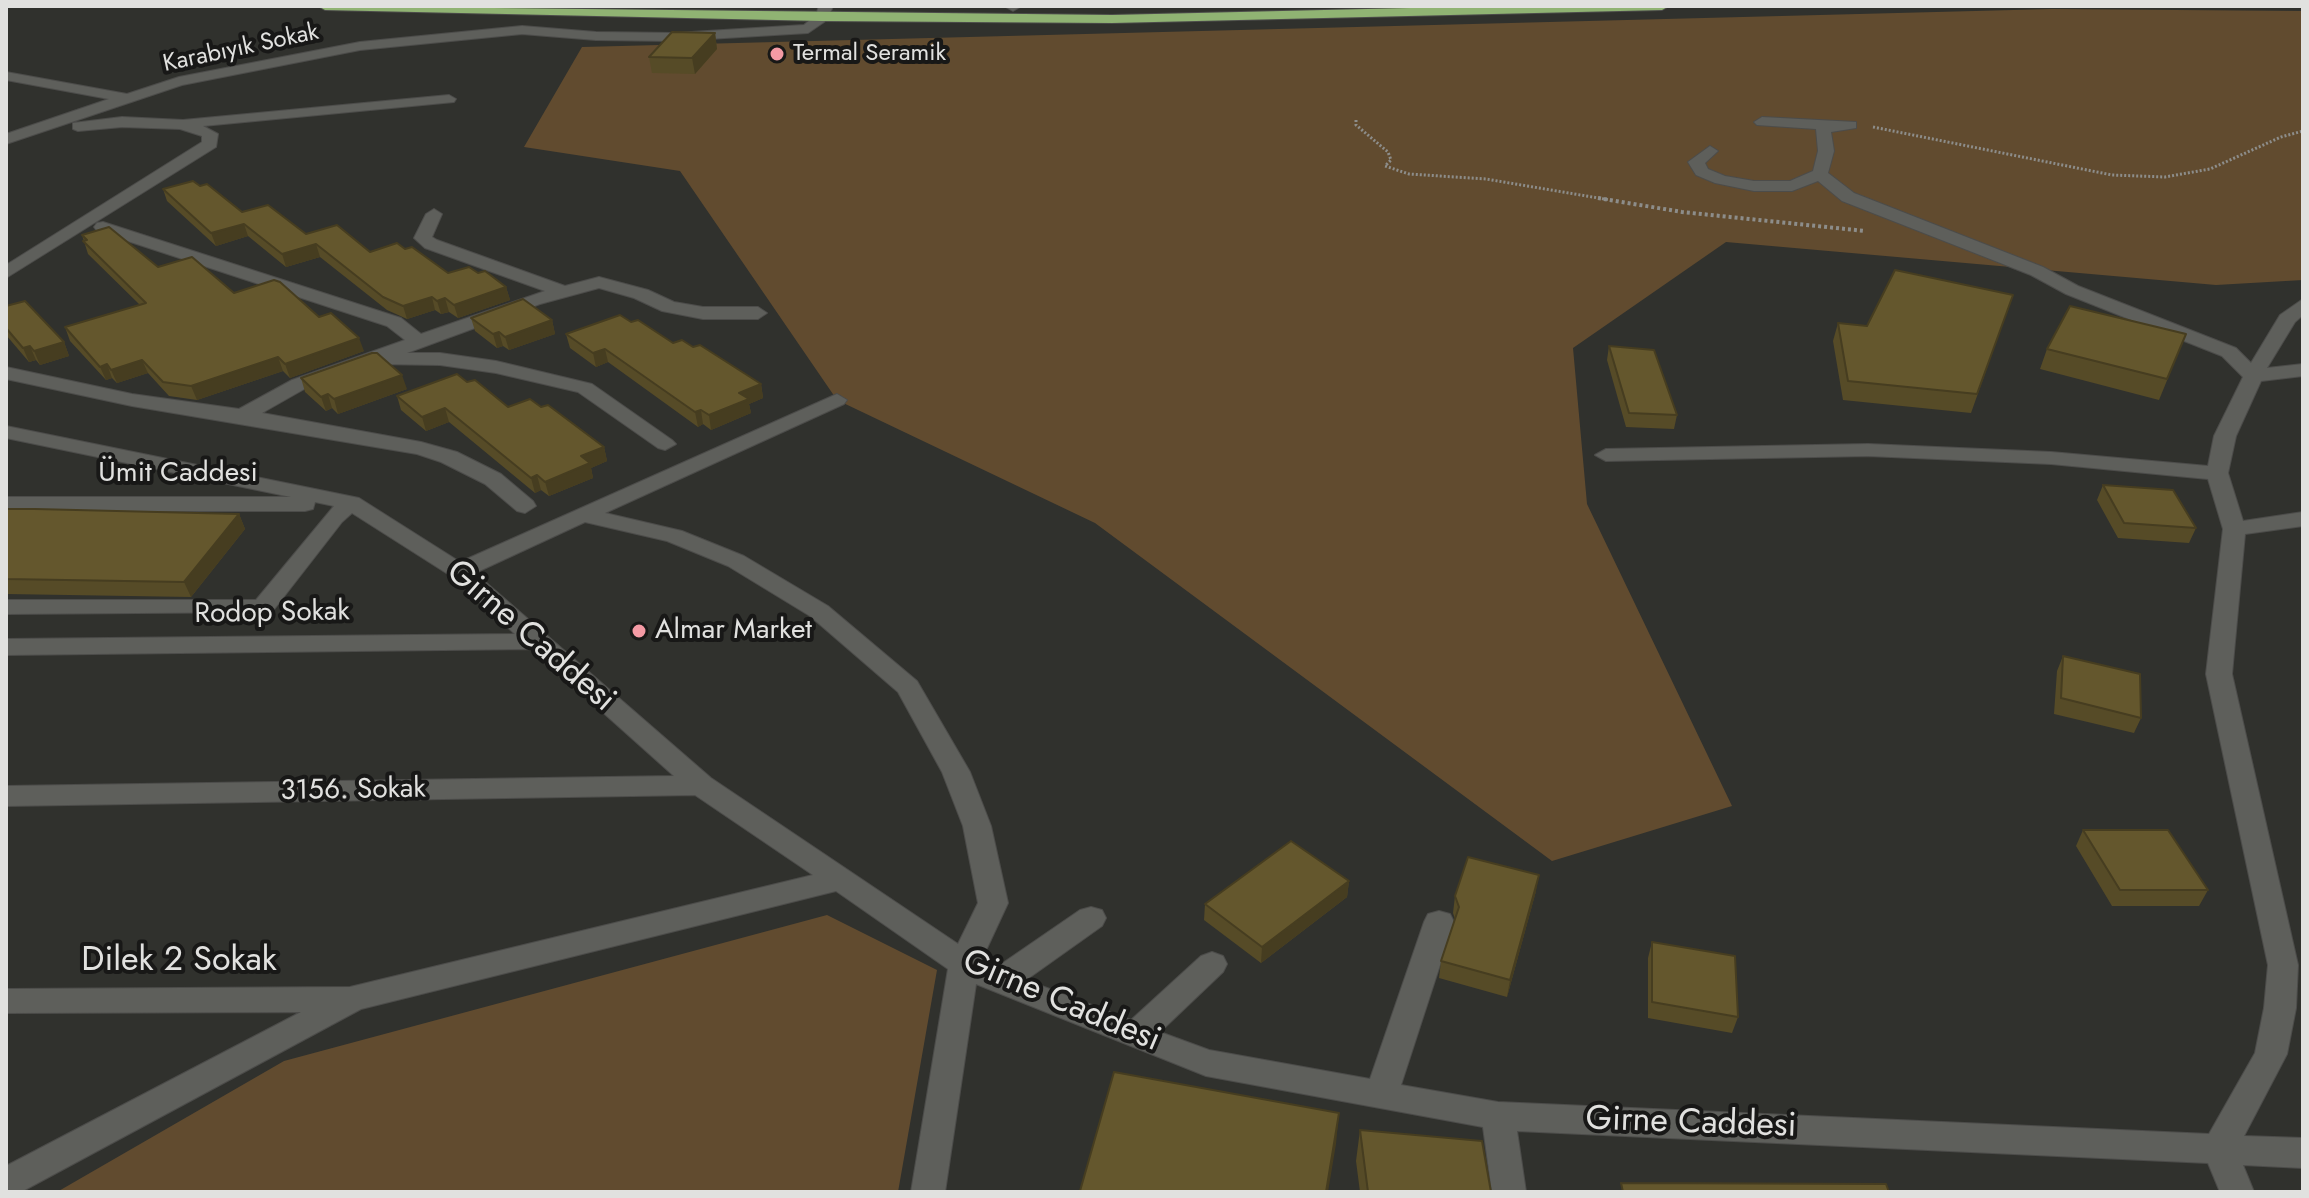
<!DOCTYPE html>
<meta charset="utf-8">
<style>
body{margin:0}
#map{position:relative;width:2309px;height:1198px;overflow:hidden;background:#30312d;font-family:Jost,sans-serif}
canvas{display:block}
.frame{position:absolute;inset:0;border:8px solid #e1e1df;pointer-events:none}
</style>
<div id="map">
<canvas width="2309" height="1198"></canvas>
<div class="frame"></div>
</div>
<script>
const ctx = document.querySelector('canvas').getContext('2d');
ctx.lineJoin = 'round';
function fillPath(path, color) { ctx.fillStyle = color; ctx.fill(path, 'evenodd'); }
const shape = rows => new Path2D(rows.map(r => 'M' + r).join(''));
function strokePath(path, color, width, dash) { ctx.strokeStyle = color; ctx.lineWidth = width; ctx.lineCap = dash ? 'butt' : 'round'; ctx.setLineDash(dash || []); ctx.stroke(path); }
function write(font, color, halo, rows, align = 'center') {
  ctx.font = font + ' Jost,sans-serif'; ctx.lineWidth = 8; ctx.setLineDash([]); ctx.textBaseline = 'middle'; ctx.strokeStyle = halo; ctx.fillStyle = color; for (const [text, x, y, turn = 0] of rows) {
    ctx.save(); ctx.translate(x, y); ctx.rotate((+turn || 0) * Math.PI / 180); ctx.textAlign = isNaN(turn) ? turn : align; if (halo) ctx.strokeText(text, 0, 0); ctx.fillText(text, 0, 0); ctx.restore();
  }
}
fillPath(shape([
 [2052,9,2303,11,2303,280,2216,285,1726,242,1573,348,1587,504,1732,806,1552,861,1095,523,837,400,680,171,524,147,582,47],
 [827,915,937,970,898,1192,57,1192,284,1061]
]), '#614b2f');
const minor = shape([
 [819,6,833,6,827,20,808,33,675,41,596,40,522,34,360,50,182,85,6,144,6,134,109,99,6,80,6,72,127,94,179,77,360,42,522,26,596,32,675,33,804,25,816,15,819,6],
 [1004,6,1019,6,1020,7,1013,11,1004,6],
 [449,95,456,99,454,102,203,126,218,134,216,147,6,278,6,265,202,142,202,136,180,129,122,127,78,131,73,129,73,123,122,117,183,120,449,95],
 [1762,117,1856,122,1856,128,1831,132,1834,151,1828,173,1854,193,2043,267,2078,286,2236,348,2251,363,2280,315,2303,299,2303,315,2295,322,2267,368,2303,364,2303,376,2261,381,2236,436,2228,473,2243,521,2303,512,2303,526,2245,534,2232,674,2298,965,2296,1008,2287,1054,2244,1136,2303,1138,2303,1168,2243,1165,2254,1192,2220,1192,2208,1163,1517,1131,1526,1192,1492,1192,1483,1127,1206,1076,976,984,945,1192,911,1192,948,969,836,891,361,1009,21,1192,6,1192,6,1166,301,1012,6,1013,6,989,350,987,813,875,695,795,6,806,6,786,674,776,532,649,6,655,6,639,515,634,451,576,352,513,342,522,272,612,6,614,6,600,256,600,334,506,315,502,313,509,305,511,6,511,6,497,291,497,6,438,6,426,359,498,460,562,837,394,847,400,844,404,605,513,682,531,744,556,828,606,917,681,970,772,991,826,1008,903,982,959,997,967,1080,910,1091,907,1102,910,1106,918,1102,926,1026,980,1131,1020,1201,956,1212,952,1223,956,1227,964,1223,972,1160,1032,1209,1050,1370,1079,1424,922,1428,914,1439,911,1450,914,1454,922,1401,1085,1498,1102,2209,1134,2255,1053,2264,1008,2268,965,2206,674,2223,529,2208,479,2051,464,1868,456,1606,461,1595,455,1606,449,1868,444,2051,452,2208,466,2214,436,2243,377,2222,356,2066,294,2031,275,1842,201,1818,181,1792,191,1754,191,1715,183,1696,175,1688,162,1710,146,1718,151,1705,163,1708,169,1725,176,1754,181,1790,181,1813,171,1818,151,1816,129,1757,125,1754,122,1762,117],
 [585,522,667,541,728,566,810,616,898,692,942,772,963,826,978,903,958,944,711,778,475,573,585,522],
 [434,209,442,214,432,237,437,240,565,286,599,277,648,290,674,302,703,307,758,307,767,313,758,319,703,319,662,311,634,298,599,288,540,304,407,353,440,353,496,361,592,384,672,440,676,444,665,450,658,448,578,392,496,373,440,365,376,364,306,388,262,413,421,442,457,452,501,474,533,501,536,506,525,513,517,511,485,484,441,462,417,454,132,406,6,379,6,367,132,394,239,409,292,380,405,340,387,326,97,231,94,227,97,223,103,222,401,318,421,334,545,291,425,248,414,238,426,214,434,209]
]);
const highway = shape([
 [318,6,1112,15,1495,6,1669,6,1662,10,1112,23,822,21,325,10,318,6]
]);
strokePath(minor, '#4c4c4a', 2);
strokePath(highway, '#4c4c4a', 2);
strokePath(shape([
 [1356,120,1356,125,1388,152,1391,160,1385,166,1409,174,1486,179,1610,200],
 [1873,127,2112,175,2165,177,2210,169,2281,137,2303,131]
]), '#8d8d8a', 3, [2, 2]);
strokePath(shape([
 [1598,198,1682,212,1865,231]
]), '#8d8d8a', 4, [3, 3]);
fillPath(minor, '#5e5f5b');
fillPath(highway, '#90b373');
fillPath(shape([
 [715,33,717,49,695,74,652,73,649,57],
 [200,186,242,212,306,234,370,252,405,249,448,273,478,273,506,287,510,300,458,318,449,312,441,314,435,310,407,319,387,310,320,257,286,267,248,236,216,246,167,201,163,189],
 [82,235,158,267,234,293,319,317,364,351,290,378,283,371,197,400,169,396,148,373,117,383,112,378,106,380,70,341,65,327,140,305,88,254],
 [2013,295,1971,413,1843,400,1833,341,1838,323,1867,326],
 [6,306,64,342,69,356,40,365,36,360,29,362,6,335],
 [471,318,552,320,555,334,509,350,503,346,497,348,475,331],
 [631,322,673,343,693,347,761,384,763,398,749,404,751,413,711,430,703,424,698,427,608,362,596,367,570,348,566,334],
 [2186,334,2159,400,2040,369,2047,349],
 [1609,346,1677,415,1674,429,1626,427,1607,360],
 [301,378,407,389,338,414,332,408,326,411,305,392],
 [467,382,508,407,541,407,604,447,607,461,591,468,593,478,549,496,541,490,535,493,449,422,426,431,401,410,397,396],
 [2103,485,2196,528,2189,543,2118,538,2097,500],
 [6,509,239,514,245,529,191,597,6,594],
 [2063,656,2141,718,2134,733,2054,714,2057,671],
 [2083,830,2208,890,2199,906,2112,906,2076,846],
 [1349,881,1347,897,1261,963,1204,920,1205,904],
 [1536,891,1507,997,1439,978,1441,961,1455,919,1453,913,1455,896],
 [1652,942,1738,1017,1732,1033,1648,1018,1648,958],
 [1360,1130,1491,1192,1360,1192,1356,1161]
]), '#564b27');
fillPath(shape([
 [715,33,717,49,695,74,692,58],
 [244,224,248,236,216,246,211,233],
 [316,244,320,257,286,267,282,254],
 [506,287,510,300,458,318,454,305],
 [432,297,435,310,407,319,403,306],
 [445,298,449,312,441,314,437,301],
 [552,320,555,334,509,350,505,337],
 [499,332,503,346,497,348,493,334],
 [359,338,364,351,290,378,285,364],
 [64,342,69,356,40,365,34,351],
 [30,346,36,360,29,362,23,348],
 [605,349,608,362,596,367,593,353],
 [278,357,283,371,197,400,191,386],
 [142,360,148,373,117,383,111,370],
 [107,364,112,378,106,380,100,367],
 [402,375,407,389,338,414,334,399],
 [761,384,763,398,749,404,751,413,711,430,709,415,739,393],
 [328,394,332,408,326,411,321,397],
 [445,408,449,422,426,431,422,417],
 [701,410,703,424,698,427,695,412],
 [604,447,607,461,591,468,593,478,549,496,545,482,581,456],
 [537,475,541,490,535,493,531,478],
 [239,514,245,529,191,597,184,582],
 [1539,875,1536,891,1507,997,1510,980],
 [1349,881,1347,897,1261,963,1262,947],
 [1339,1113,1336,1144,1328,1192,1326,1192]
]), '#463d20');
const building = shape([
 [672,32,715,33,692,58,649,57,672,32],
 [193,181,200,186,207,184,242,212,268,205,306,234,337,225,370,252,397,243,405,249,412,247,448,273,469,267,478,273,485,271,506,287,454,305,445,298,437,301,432,297,403,306,383,297,316,244,282,254,244,224,211,233,163,189,193,181],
 [109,227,158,267,192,257,234,293,274,280,280,282,319,317,331,313,359,338,285,364,278,357,191,386,163,382,142,360,111,370,107,364,100,367,65,327,146,303,83,241,87,240,82,235,109,227],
 [1895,270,2013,295,1977,394,1848,381,1838,323,1867,326,1895,270],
 [523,299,552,320,505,337,499,332,493,334,471,318,523,299],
 [25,301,64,342,34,351,30,346,23,348,6,328,6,306,25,301],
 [2070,306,2186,334,2167,379,2047,349,2070,306],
 [620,315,631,322,638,320,673,343,682,340,693,347,700,345,761,384,739,393,749,399,709,415,701,410,695,412,605,349,593,353,566,334,620,315],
 [1609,346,1654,350,1677,415,1629,413,1609,346],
 [372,353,377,353,402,375,334,399,328,394,321,397,301,378,372,353],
 [457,374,467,382,475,380,508,407,530,399,541,407,548,405,604,447,581,456,590,463,545,482,537,475,531,478,445,408,422,417,397,396,457,374],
 [2103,485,2173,490,2196,528,2124,523,2103,485],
 [6,509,35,509,239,514,184,582,6,579,6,509],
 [2063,656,2140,674,2141,718,2061,698,2063,656],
 [2083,830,2168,830,2208,890,2120,890,2083,830],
 [1291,841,1349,881,1262,947,1205,904,1291,841],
 [1468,857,1539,875,1510,980,1441,961,1459,907,1455,896,1468,857],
 [1652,942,1735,956,1738,1017,1652,1002,1652,942],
 [1114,1072,1339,1113,1326,1192,1086,1192,1080,1191,1114,1072],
 [1360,1130,1482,1141,1491,1192,1368,1192,1360,1130],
 [1621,1183,1886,1184,1889,1192,1623,1192,1621,1183]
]);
fillPath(building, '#64572d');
strokePath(building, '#463d20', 2);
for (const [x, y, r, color] of [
 [777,54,8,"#f49aa4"],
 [639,631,8,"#f49aa4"]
]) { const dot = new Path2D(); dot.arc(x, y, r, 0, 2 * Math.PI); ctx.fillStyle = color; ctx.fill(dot); strokePath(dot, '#181817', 3); }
write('24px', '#e1e1df', '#181817', [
 ["Karabıyık Sokak",241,49,-12]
]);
write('24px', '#e1e1df', '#181817', [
 ["Termal Seramik",793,54]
], 'left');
write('28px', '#e1e1df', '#181817', [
 ["Ümit Caddesi",178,474],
 ["Rodop Sokak",272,614,-1],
 ["3156. Sokak",353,791,-1]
]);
write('28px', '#e1e1df', '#181817', [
 ["Almar Market",655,631]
], 'left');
write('34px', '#e1e1df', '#181817', [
 ["Girne Caddesi",530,637,41],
 ["Dilek 2 Sokak",179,962],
 ["Girne Caddesi",1061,1002,23],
 ["Girne Caddesi",1691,1124,2]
]);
</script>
